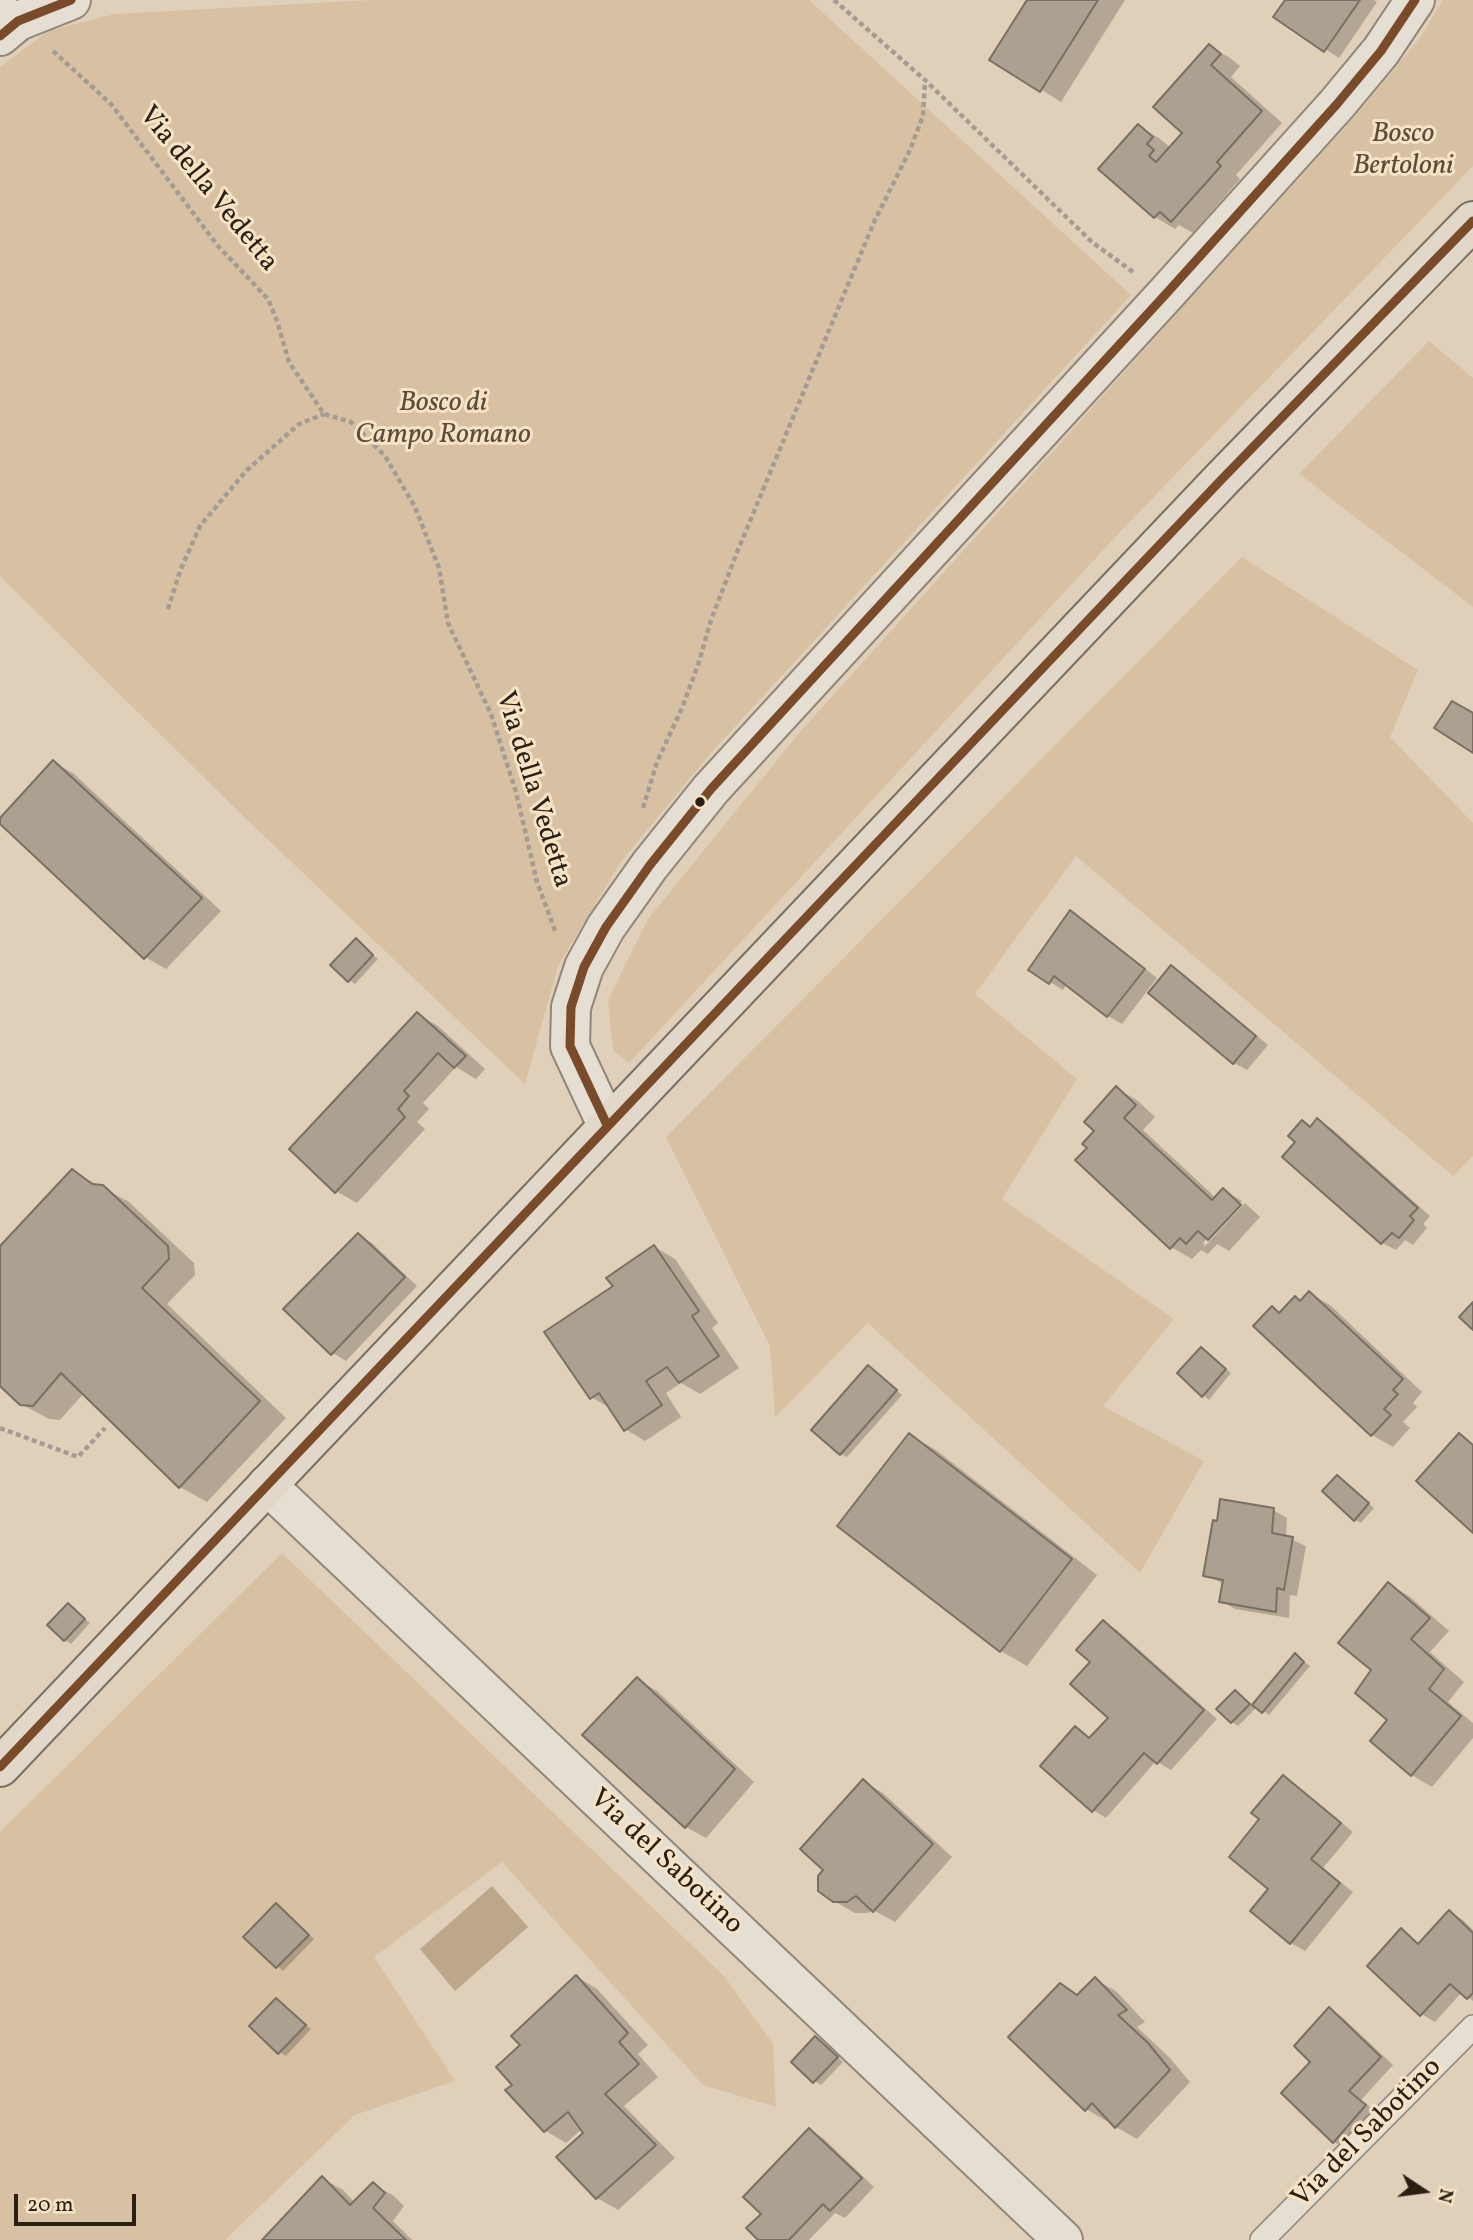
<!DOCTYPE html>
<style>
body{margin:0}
#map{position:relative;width:1473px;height:2240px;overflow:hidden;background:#e0d0b9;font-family:Vollkorn,serif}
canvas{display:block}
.north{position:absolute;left:1389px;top:2156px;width:70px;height:70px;-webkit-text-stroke:5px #f6e3c6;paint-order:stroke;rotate:103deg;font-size:19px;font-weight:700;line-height:28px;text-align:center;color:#2b1f14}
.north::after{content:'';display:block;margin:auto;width:24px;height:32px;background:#2b1f14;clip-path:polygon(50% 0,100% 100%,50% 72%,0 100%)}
.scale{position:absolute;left:14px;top:2194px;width:122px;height:32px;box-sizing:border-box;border:4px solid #2b1f14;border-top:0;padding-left:9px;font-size:21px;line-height:24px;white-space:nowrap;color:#2b1f14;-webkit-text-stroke:5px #f6e3c6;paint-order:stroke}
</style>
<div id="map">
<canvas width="1473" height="2240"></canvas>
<div class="north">N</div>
<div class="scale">20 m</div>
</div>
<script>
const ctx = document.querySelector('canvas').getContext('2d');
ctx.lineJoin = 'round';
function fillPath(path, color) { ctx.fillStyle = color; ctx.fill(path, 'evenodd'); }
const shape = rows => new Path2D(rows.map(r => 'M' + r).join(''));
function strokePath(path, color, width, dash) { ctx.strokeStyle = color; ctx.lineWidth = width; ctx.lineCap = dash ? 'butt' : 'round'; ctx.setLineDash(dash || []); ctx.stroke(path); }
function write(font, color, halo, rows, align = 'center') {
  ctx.font = font + ' Vollkorn,serif'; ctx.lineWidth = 6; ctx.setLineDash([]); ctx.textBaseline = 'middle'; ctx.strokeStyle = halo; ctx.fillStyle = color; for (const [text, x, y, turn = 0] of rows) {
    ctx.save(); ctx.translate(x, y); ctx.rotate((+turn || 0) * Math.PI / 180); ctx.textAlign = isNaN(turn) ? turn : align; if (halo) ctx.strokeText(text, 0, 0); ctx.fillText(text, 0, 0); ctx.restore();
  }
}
fillPath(shape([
 [372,0,809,0,1131,295,710,754,620,863,558,966,525,1084,241,814,0,576,0,67,48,31,115,14],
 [1443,0,1473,0,1473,166,1119,533,629,1063,613,1050,608,1000,648,919,800,732,1354,117,1420,38],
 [1429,341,1473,378,1473,607,1299,474],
 [1242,557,1418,670,1390,737,1473,823,1473,1156,1453,1176,1076,856,975,994,1077,1079,1002,1199,1174,1319,1103,1406,1204,1461,1140,1573,868,1323,775,1417,770,1346,666,1137],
 [282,1553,724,1976,773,2044,776,2107,703,2085,502,1862,374,1957,455,2081,355,2115,225,2240,0,2240,0,1832]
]), '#d7c1a2');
fillPath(shape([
 [492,1886,528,1927,455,1991,420,1949]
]), '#bda78a');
fillPath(shape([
 [1029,0,1125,0,1061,102,992,59],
 [1287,0,1374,0,1377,2,1339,58,1276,17],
 [1209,46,1230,58,1240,66,1231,77,1282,123,1236,175,1240,179,1193,233,1179,225,1175,229,1155,217,1138,126,1159,138,1171,148,1185,133],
 [54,762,74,774,221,911,166,969,145,957,0,822],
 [1071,913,1084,920,1157,978,1122,1024,1108,1016,1067,984,1063,990,1050,982],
 [356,941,378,959,355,984,349,980],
 [1172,967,1185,975,1268,1045,1247,1070,1234,1063],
 [417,1014,438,1026,485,1069,476,1079,456,1067,423,1103,429,1109,417,1122,425,1129,357,1203,336,1191],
 [1117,1089,1137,1100,1155,1117,1143,1130,1216,1198,1223,1190,1242,1201,1203,1243,1205,1246,1245,1203,1260,1217,1229,1251,1217,1244,1208,1254,1201,1250,1192,1259,1171,1247,1089,1148],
 [1317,1121,1331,1128,1430,1216,1423,1224,1427,1228,1413,1245,1405,1240,1396,1250,1382,1243,1298,1142,1303,1123,1311,1128],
 [72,1171,129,1202,194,1263,195,1275,167,1304,286,1418,207,1502,180,1487,84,1393,60,1420,49,1419,21,1404,0,1384,0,1249],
 [358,1235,372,1243,417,1286,346,1361,333,1353,286,1309],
 [655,1247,675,1259,718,1323,712,1328,739,1368,700,1394,681,1383,666,1393,681,1417,645,1441,625,1429,612,1409,591,1397,615,1286],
 [1310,1294,1330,1305,1422,1392,1413,1403,1417,1407,1403,1422,1410,1428,1393,1447,1372,1435,1255,1325,1272,1308,1281,1313,1301,1302],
 [1207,1353,1231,1373,1209,1400,1179,1373],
 [875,1371,902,1395,847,1457,841,1454],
 [910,1435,936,1450,1097,1575,1027,1666,1001,1651,840,1526],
 [1337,1477,1374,1508,1361,1523,1355,1520],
 [1273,1510,1287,1518,1286,1537,1306,1546,1297,1596,1290,1595,1289,1618,1235,1609,1221,1601,1224,1584,1205,1575,1218,1523],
 [1389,1584,1409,1596,1449,1631,1430,1652,1464,1682,1448,1702,1473,1723,1473,1738,1432,1787,1412,1775,1390,1720,1374,1669],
 [68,1605,90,1623,71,1644,65,1640],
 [1103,1622,1117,1630,1217,1719,1171,1770,1156,1761,1106,1818,1093,1810,1076,1729,1091,1738,1110,1717,1092,1662],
 [1295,1655,1310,1666,1269,1715,1257,1707,1238,1726,1232,1722,1241,1696,1252,1706],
 [637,1679,657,1691,754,1782,706,1838,686,1827],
 [1283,1777,1296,1785,1353,1832,1323,1868,1353,1892,1305,1951,1291,1943,1253,1911,1270,1889,1261,1819],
 [863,1781,883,1793,952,1857,895,1922,873,1910,868,1913,855,1913,834,1901,826,1870],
 [276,1905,314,1939,283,1971,246,1937],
 [1450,1912,1463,1920,1473,1930,1473,2001,1462,1992,1435,2022,1421,2014,1401,1931,1420,1944],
 [577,1977,597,1989,648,2045,638,2054,658,2077,624,2106,675,2158,618,2210,597,2198,559,2157,585,2133,582,2129,566,2143,546,2131,508,2090,514,2085,522,2045],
 [1096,1980,1116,1991,1145,2022,1137,2027,1169,2057,1190,2082,1137,2139,1116,2127,1109,2119,1106,2121,1086,2109,1060,1985,1079,1996],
 [277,2000,311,2029,286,2056,279,2052],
 [1329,2009,1342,2017,1393,2065,1361,2100,1379,2114,1348,2149,1334,2142,1312,2062],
 [822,2042,843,2062,821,2085,815,2081],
 [810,2131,823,2138,874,2187,845,2218,835,2213,809,2240,761,2240,763,2214],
 [323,2179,343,2190,355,2203,373,2184,394,2196,404,2206,393,2221,412,2240,264,2240]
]), '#0003');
const building = shape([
 [1027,0,1098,0,1040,92,989,60,1027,0],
 [1285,0,1360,0,1324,52,1273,17,1285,0],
 [1209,44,1221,54,1211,65,1262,111,1217,162,1221,166,1171,222,1160,212,1154,218,1098,169,1138,124,1153,137,1147,144,1154,150,1149,156,1156,162,1182,133,1153,107,1209,44],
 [1452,701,1473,713,1473,753,1434,728,1452,701],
 [53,760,202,898,144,959,0,824,0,818,53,760],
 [1070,910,1145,969,1107,1017,1054,976,1049,984,1028,970,1070,910],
 [356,938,373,955,348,982,330,965,356,938],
 [1171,965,1256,1036,1233,1064,1148,993,1171,965],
 [417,1012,466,1056,454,1068,438,1053,404,1091,409,1096,398,1109,405,1117,335,1193,289,1149,417,1012],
 [1116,1086,1136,1105,1124,1118,1212,1200,1223,1188,1241,1205,1208,1240,1198,1231,1186,1244,1180,1238,1170,1249,1075,1160,1087,1148,1082,1144,1094,1131,1084,1122,1116,1086],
 [1317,1118,1418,1208,1410,1216,1414,1220,1399,1238,1392,1233,1381,1244,1282,1157,1295,1142,1288,1136,1302,1120,1310,1127,1317,1118],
 [72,1169,92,1184,103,1185,168,1246,169,1259,142,1288,260,1401,179,1488,61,1373,33,1406,20,1405,0,1386,0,1246,72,1169],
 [358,1233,405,1277,331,1355,283,1309,358,1233],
 [654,1245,699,1311,692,1316,719,1356,679,1383,667,1367,646,1381,662,1405,624,1431,599,1393,590,1399,544,1332,613,1286,606,1278,654,1245],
 [1309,1291,1403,1379,1393,1390,1398,1394,1384,1409,1391,1415,1371,1436,1253,1326,1272,1306,1279,1313,1295,1296,1300,1301,1309,1291],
 [1473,1302,1473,1330,1459,1317,1473,1302],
 [1201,1347,1226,1369,1202,1397,1177,1373,1201,1347],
 [868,1365,897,1390,840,1455,811,1430,868,1365],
 [909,1433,1072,1559,1000,1652,837,1526,909,1433],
 [1459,1433,1473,1445,1473,1533,1416,1481,1459,1433],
 [1337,1475,1369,1503,1354,1521,1322,1491,1337,1475],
 [1220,1499,1274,1508,1272,1533,1293,1537,1284,1590,1277,1588,1276,1612,1219,1602,1223,1580,1203,1576,1213,1520,1217,1521,1220,1499],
 [1388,1582,1430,1618,1411,1639,1444,1669,1429,1689,1461,1716,1411,1776,1370,1741,1387,1720,1355,1693,1371,1670,1338,1643,1388,1582],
 [68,1603,85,1619,64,1641,47,1625,68,1603],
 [1103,1620,1204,1710,1157,1764,1144,1753,1092,1812,1040,1766,1075,1726,1089,1738,1108,1718,1070,1684,1090,1662,1076,1650,1103,1620],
 [1295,1653,1304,1662,1262,1713,1252,1705,1295,1653],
 [637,1677,735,1769,685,1828,582,1735,637,1677],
 [1235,1690,1250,1704,1231,1723,1216,1709,1235,1690],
 [1283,1775,1341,1823,1311,1859,1340,1883,1290,1944,1250,1911,1268,1889,1229,1857,1259,1819,1251,1813,1283,1775],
 [863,1779,933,1844,873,1912,856,1896,847,1902,833,1902,818,1891,818,1876,823,1870,800,1849,863,1779],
 [276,1903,309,1935,276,1968,243,1937,276,1903],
 [1449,1910,1473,1933,1473,1993,1467,1999,1450,1984,1420,2016,1367,1966,1401,1928,1418,1944,1449,1910],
 [576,1975,628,2033,619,2042,639,2064,605,2094,656,2145,596,2199,556,2157,583,2133,568,2112,544,2132,505,2090,512,2085,496,2067,520,2045,511,2036,576,1975],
 [1095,1977,1127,2010,1118,2015,1148,2043,1170,2070,1115,2128,1092,2103,1085,2111,1008,2037,1060,1983,1077,1995,1095,1977],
 [276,1998,306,2025,278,2054,249,2026,276,1998],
 [1329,2007,1381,2057,1349,2091,1366,2105,1333,2143,1281,2093,1310,2062,1294,2046,1329,2007],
 [815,2036,838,2057,813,2083,791,2062,815,2036],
 [809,2128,862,2178,830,2211,823,2204,789,2240,758,2240,746,2228,761,2214,743,2197,809,2128],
 [322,2176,350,2205,373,2182,385,2193,373,2208,406,2240,262,2240,322,2176]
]);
fillPath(building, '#aca191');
strokePath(building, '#796f62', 2);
const service = shape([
 [1,0,18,21],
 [1262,2240,1473,2027]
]);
const minor = shape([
 [0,36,18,21,71,0],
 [607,1125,570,1046,571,1007,584,967,606,927,650,865,711,789,1165,295,1337,104,1381,51,1415,0],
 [267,1485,1063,2240]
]);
const primary = shape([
 [0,1767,1222,479,1473,221]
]);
strokePath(service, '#918779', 26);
strokePath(minor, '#918779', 42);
strokePath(primary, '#796f62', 42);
strokePath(shape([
 [834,0,925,80,1092,242,1133,272],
 [53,51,111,104,218,246,268,299,277,321,289,362,324,414,351,422,385,456,415,507,439,568,448,623,491,714,516,792,537,882,556,933],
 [168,609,180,571,200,526,246,471,299,424,324,414],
 [643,808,657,762,682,708,698,665,711,620,738,550,874,222,910,150,923,116,925,80],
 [0,1428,78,1457,105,1428]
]), '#a49c92', 4.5, [5, 3.5]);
strokePath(service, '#e5ded2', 23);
strokePath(minor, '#e5ded2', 38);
strokePath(primary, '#e1d8ca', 38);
strokePath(shape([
 [0,36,18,21,71,0],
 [607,1125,570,1046,571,1007,584,967,606,927,650,865,711,789,1165,295,1337,104,1381,51,1415,0],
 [0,1767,1222,479,1473,221]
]), '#7a4b2a', 9);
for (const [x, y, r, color] of [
 [700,802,6,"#2b1f14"]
]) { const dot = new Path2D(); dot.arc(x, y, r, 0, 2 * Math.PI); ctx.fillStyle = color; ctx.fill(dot); strokePath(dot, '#f6e3c6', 2.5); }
write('italic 28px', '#5c4c39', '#f6e3c6', [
 ["Bosco",1403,136],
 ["Bertoloni",1403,168],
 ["Bosco di",443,405],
 ["Campo Romano",443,437]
]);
write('28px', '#2b1f14', '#f6e3c6', [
 ["Via della Vedetta",207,190,51],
 ["Via della Vedetta",532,790,73],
 ["Via del Sabotino",665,1863,43],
 ["Via del Sabotino",1368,2134,-45]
]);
</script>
